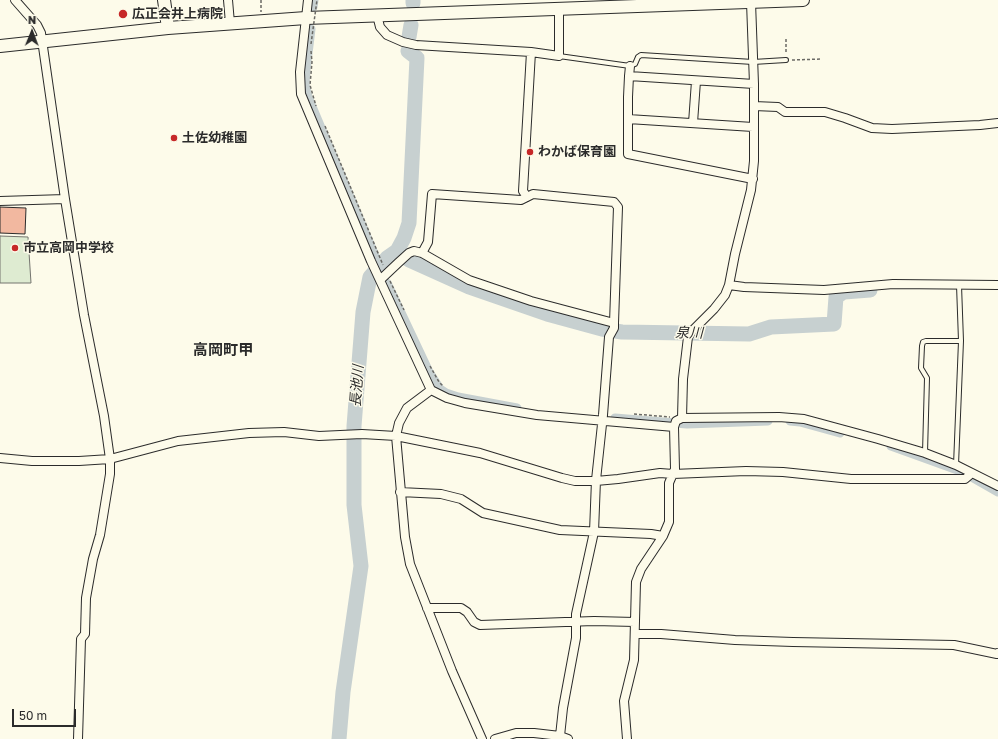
<!DOCTYPE html>
<meta charset="utf-8">
<style>
body{margin:0}
#map{position:relative;width:998px;height:739px;overflow:hidden;background:#fdfbea;font-family:"Golos Text",sans-serif}
canvas{display:block}
.north{position:absolute;left:12px;top:12px;width:40px;height:40px;-webkit-text-stroke:3px #fdfbea;paint-order:stroke;rotate:1deg;font-size:11px;font-weight:700;line-height:16px;text-align:center;color:#2b2b2b}
.north::after{content:'';display:block;margin:auto;width:14px;height:18px;background:#2b2b2b;clip-path:polygon(50% 0,100% 100%,50% 72%,0 100%)}
.scale{position:absolute;left:12px;top:709px;width:64px;height:18px;box-sizing:border-box;border:2px solid #2b2b2b;border-top:0;padding-left:5px;font-size:12px;line-height:14px;white-space:nowrap;color:#2b2b2b;-webkit-text-stroke:3px #fdfbea;paint-order:stroke}
</style>
<div id="map">
<canvas width="998" height="739"></canvas>
<div class="north">N</div>
<div class="scale">50 m</div>
</div>
<script>
const ctx = document.querySelector('canvas').getContext('2d');
ctx.lineJoin = 'round';
function fillPath(path, color) { ctx.fillStyle = color; ctx.fill(path, 'evenodd'); }
const shape = rows => new Path2D(rows.map(r => 'M' + r).join(''));
function strokePath(path, color, width, dash) { ctx.strokeStyle = color; ctx.lineWidth = width; ctx.lineCap = dash ? 'butt' : 'round'; ctx.setLineDash(dash || []); ctx.stroke(path); }
function write(font, color, halo, rows, align = 'center') {
  ctx.font = font + ' "Golos Text","Noto Sans JP",sans-serif'; ctx.lineWidth = 3; ctx.setLineDash([]); ctx.textBaseline = 'middle'; ctx.strokeStyle = halo; ctx.fillStyle = color; for (const [text, x, y, turn = 0] of rows) {
    ctx.save(); ctx.translate(x, y); ctx.rotate((+turn || 0) * Math.PI / 180); ctx.textAlign = isNaN(turn) ? turn : align; if (halo) ctx.strokeText(text, 0, 0); ctx.fillText(text, 0, 0); ctx.restore();
  }
}
const green = shape([
 [0,236,28,237,31,283,0,283,0,236]
]);
fillPath(green, '#deebd1');
strokePath(green, '#74746e', 1);
strokePath(shape([
 [313,7,314,0],
 [311,29,306,70,305,84,308,97,381,270],
 [387,283,429,372,440,389,446,393,458,397,517,408],
 [615,418,687,424,768,421],
 [790,421,800,422,840,433],
 [891,446,963,472,998,492]
]), '#c7d0d0', 9);
strokePath(shape([
 [413,3,413,0],
 [409,37,411,25],
 [409,260,469,287,547,314,602,329,622,332,749,334,771,327,834,324,836,297,844,292,870,290],
 [339,739,343,692,361,566,354,505,354,426,363,312,370,277,387,258,397,251,404,238,409,223,417,58,408,51]
]), '#c7d0d0', 15);
const building = shape([
 [0,207,26,208,25,234,0,233,0,207]
]);
fillPath(building, '#f2b8a0');
strokePath(building, '#2b2b2b', 1);
const service = shape([
 [559,56,630,66,635,64,638,57,641,55,753,62,786,60],
 [925,453,927,378,921,368,922,346,923,342,926,341,961,341],
 [956,465,961,341,959,285]
]);
const minor = shape([
 [15,0,37,25,41,33,65,199,84,315,104,416,110,459,110,474,100,535,93,559,86,598,85,634,81,639,78,739],
 [228,0,230,23],
 [308,0,300,72,301,94,371,261,431,390,447,398,465,403,537,415,674,427],
 [377,15,380,27,387,35,403,42,416,45,531,52,523,191,527,197],
 [531,52,559,56,559,9],
 [629,76,630,66],
 [754,106,778,107,785,112,825,112,845,118,872,128,892,129,980,125,998,123],
 [628,119,753,127],
 [693,123,696,81],
 [753,179,628,154,628,97,629,76,754,84],
 [0,201,65,199],
 [422,253,428,242,432,194,521,200,533,194,614,202,618,207,614,323,614,328,609,337,603,415,596,480,594,532,576,614,576,638,563,708,560,736],
 [380,280,398,263,409,253,414,251,422,253,469,280,531,301,614,323],
 [729,285,744,287,824,290,893,284,998,285],
 [431,390,407,408,399,423,396,436,405,537,410,564,452,671,482,739],
 [682,418,779,417,804,419,878,439,925,453,956,465,998,486],
 [0,458,32,461,79,461,110,459,178,441,249,433,284,432,319,436,362,434,396,436,480,453,562,478,575,481,596,481,618,479,660,473,673,474,746,471,783,472,851,479,965,479,972,473],
 [400,492,441,494,461,499,483,513,560,530,651,534,663,536,669,522,669,483,675,469,674,427,676,421,682,418,683,379,688,337,692,331,714,309,725,295,729,285,735,254,751,190,754,161,754,84,751,2],
 [427,608,461,608,467,612,474,622,480,625,594,621,635,622],
 [635,634,661,634,735,640,793,642,954,645,997,654,998,653],
 [495,739,516,733,534,733,560,736,568,739],
 [627,739,624,701,634,660,636,582,641,569,663,536]
]);
const primary = shape([
 [164,0,168,28],
 [0,46,168,28,306,18,803,0]
]);
strokePath(service, '#2b2b2b', 6);
strokePath(minor, '#2b2b2b', 10);
strokePath(primary, '#2b2b2b', 14);
strokePath(shape([
 [261,0,261,12],
 [786,39,786,53],
 [311,51,312,62,310,85,316,106],
 [792,60,821,59],
 [325,126,383,265],
 [390,281,404,310],
 [430,366,439,382,443,386],
 [634,414,670,417]
]), '#6a6964', 1.5, [3, 2]);
strokePath(service, '#fdfbea', 4);
strokePath(minor, '#fdfbea', 8);
strokePath(primary, '#fdfbea', 12);
strokePath(shape([
 [311,44,317,0]
]), '#6a6964', 1.5, [3, 2]);
for (const [x, y, r, color] of [
 [123,14,5,"#c62828"],
 [174,138,4,"#c62828"],
 [530,152,4,"#c62828"],
 [15,248,4,"#c62828"]
]) { const dot = new Path2D(); dot.arc(x, y, r, 0, 2 * Math.PI); ctx.fillStyle = color; ctx.fill(dot); strokePath(dot, '#fdfbea', 1.5); }
write('bold 13px', '#2b2b2b', '#fdfbea', [
 ["広正会井上病院",132,14],
 ["土佐幼稚園",182,138],
 ["わかば保育園",538,152],
 ["市立高岡中学校",23,248]
], 'left');
write('italic 14px', '#2b2b2b', '#fdfbea', [
 ["泉川",689,333,1],
 ["長池川",357,386,-86]
]);
write('bold 15px', '#2b2b2b', '#fdfbea', [
 ["高岡町甲",223,350]
]);
</script>
